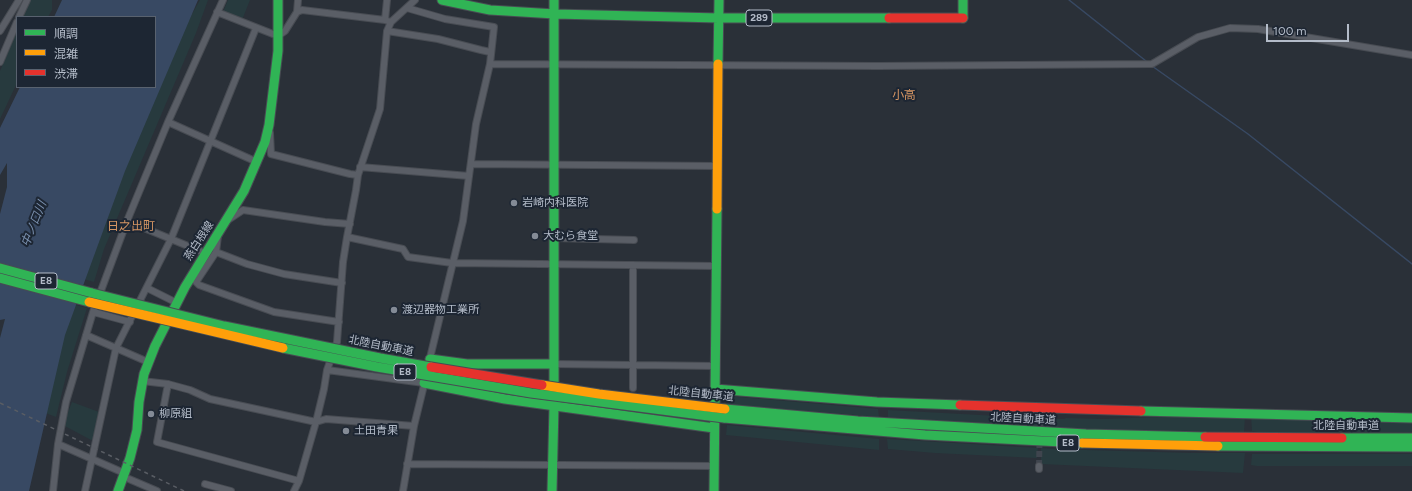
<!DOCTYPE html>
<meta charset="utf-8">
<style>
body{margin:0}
#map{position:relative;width:1412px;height:491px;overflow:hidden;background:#2a3038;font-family:Figtree,"Noto Sans JP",sans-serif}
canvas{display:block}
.legend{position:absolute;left:16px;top:16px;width:140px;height:72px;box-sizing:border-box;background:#1d2633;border:1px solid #59626f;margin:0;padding:5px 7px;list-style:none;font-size:12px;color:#b4bcc9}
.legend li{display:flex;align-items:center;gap:8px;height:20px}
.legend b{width:20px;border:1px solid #59626f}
.scale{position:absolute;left:1266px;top:24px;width:83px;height:18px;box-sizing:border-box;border:2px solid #b4bcc9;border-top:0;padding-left:5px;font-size:12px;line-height:14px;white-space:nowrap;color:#b4bcc9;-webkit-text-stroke:3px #1d2633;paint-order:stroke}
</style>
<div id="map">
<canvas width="1412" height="491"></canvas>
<ul class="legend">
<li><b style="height:5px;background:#30b455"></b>順調</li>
<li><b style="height:5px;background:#ff9f0a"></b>混雑</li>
<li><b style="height:5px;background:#e5322d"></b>渋滞</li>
</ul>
<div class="scale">100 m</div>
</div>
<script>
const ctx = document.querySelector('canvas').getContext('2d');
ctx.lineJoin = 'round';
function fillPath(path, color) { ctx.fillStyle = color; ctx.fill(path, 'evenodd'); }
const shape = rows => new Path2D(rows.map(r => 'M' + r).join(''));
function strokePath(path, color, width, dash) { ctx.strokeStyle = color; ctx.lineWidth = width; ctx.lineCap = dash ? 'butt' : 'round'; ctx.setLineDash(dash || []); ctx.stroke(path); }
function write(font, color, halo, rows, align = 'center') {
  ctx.font = font + ' Figtree,"Noto Sans JP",sans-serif'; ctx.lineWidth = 4; ctx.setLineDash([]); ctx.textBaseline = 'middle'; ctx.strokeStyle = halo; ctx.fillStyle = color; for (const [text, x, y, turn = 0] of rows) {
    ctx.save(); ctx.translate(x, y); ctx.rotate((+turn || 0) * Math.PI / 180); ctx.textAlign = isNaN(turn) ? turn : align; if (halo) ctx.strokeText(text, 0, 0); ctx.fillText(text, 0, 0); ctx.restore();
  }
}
fillPath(shape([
 [30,0,52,0,52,10,48,17,23,17],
 [200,0,208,0,196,33,104,249,94,282,80,278,179,37],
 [228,0,250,0,242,20,223,12],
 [17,31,17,83,0,119,0,71],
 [72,304,87,308,67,372,56,417,43,412],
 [727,396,878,409,879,417,727,404],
 [72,402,99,412,93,441,63,425],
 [888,410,1035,418,1037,419,1037,426,888,417],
 [1211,415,1245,416,1244,432,1086,429,1042,426,1042,422,1045,419,1064,419,1066,418,1104,419],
 [1251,415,1343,422,1412,423,1412,432,1264,433,1252,431],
 [727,425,879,439,879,450,726,435],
 [887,439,1038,448,1037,458,935,453,888,449],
 [1041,448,1052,449,1192,453,1245,453,1243,473,1041,464],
 [1252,454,1412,454,1412,466,1257,466,1251,465]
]), '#273a3e');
fillPath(shape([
 [62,0,198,0,125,171,65,335,29,491,0,491,0,338,5,319,0,320,0,214,7,187,7,163,0,175,0,128,20,87,155,87,155,17,54,17]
]), '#384963');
strokePath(shape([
 [1069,0,1146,61],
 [1152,66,1248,134,1412,264]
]), '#384963', 1.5);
strokePath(shape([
 [1039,466,1040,421]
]), '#3f454e', 6, [6, 3]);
const street = shape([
 [223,0,168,122,257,162],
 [407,8,445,19,494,27,490,64,476,124,463,221,429,362],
 [217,12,278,36,285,31,297,12,298,0],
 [297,12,302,10,385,20,391,22],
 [19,17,27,0],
 [385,20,387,0],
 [0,31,19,0],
 [387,31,438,39,481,50,490,52],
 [0,62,17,22],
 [490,64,878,66,1152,64,1198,37,1230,28,1258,29,1412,55],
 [168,122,127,221,205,253],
 [270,133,271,154,350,174,358,175],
 [471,164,717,166],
 [360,167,469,176],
 [228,220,243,210,325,222,350,224],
 [218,236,216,252,247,264,284,274,342,283],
 [347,237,403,249,408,257,452,263,716,266],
 [554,238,634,240],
 [216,252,196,282,199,285,274,312,339,322],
 [147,288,177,303],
 [99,296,127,221],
 [94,309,93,312,130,322],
 [86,335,148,362],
 [553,364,716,366],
 [327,370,424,383],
 [142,381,168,384,190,390,210,399,316,422,326,419,414,426],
 [168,384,157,442,299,481],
 [633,388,633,265],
 [1040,421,1040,409],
 [58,444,66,402,93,312],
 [407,464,714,466],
 [1039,469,1039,466],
 [129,479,157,491],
 [205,484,231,491],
 [53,491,58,444,124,473],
 [85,491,116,348,171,239,256,28],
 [294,491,299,481,316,422,324,389,327,370,337,342,343,262,347,237,356,190,358,175,380,109,387,31,391,22,415,0],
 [403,491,414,426,425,381]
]);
const fast = shape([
 [442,0,490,10,555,14,719,18,889,18],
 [963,0,963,18],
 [718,64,719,0],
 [0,268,92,293],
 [0,278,89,302],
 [430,359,467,364,553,364],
 [424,383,505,399,714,428],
 [715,389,877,402,960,405],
 [725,409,858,421,1086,434,1205,437],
 [1141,411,1412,418],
 [724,418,925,435,1082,443],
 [1342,438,1412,438],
 [1218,446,1412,447],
 [118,491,130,458,137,430,139,402,144,374,155,346,185,287,244,191,265,142,269,125,278,51,278,0],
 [552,491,554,406,554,0],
 [714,491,717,209]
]);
const slow = shape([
 [717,209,718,64],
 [1082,443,1218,446]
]);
const jam = shape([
 [889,18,963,18],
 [960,405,1141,411],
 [1205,437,1342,438]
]);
strokePath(street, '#484c53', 8);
strokePath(fast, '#484c53', 11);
strokePath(slow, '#484c53', 11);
strokePath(jam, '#484c53', 11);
strokePath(street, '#5a5e66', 6);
strokePath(fast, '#30b455', 9);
strokePath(slow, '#ff9f0a', 9);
strokePath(jam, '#e5322d', 9);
strokePath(shape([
 [0,403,184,491]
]), '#595d64', 1.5, [4, 4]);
const fastBridge = shape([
 [92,293,224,326,380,358,431,367],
 [283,348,377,367,531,393,724,418]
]);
const slowBridge = shape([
 [89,302,283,348],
 [542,385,599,394,725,409]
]);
const jamBridge = shape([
 [431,367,542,385]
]);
strokePath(fastBridge, '#474c53', 11, []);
strokePath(slowBridge, '#474c53', 11, []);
strokePath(jamBridge, '#474c53', 11, []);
strokePath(fastBridge, '#30b455', 9);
strokePath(slowBridge, '#ff9f0a', 9);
strokePath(jamBridge, '#e5322d', 9);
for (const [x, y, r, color] of [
 [514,203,4,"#848b96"],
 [535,236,4,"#848b96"],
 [394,310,4,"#848b96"],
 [151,414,4,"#848b96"],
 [346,431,4,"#848b96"]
]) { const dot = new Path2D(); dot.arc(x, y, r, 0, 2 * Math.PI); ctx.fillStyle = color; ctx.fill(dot); strokePath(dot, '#1d2633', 1.5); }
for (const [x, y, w] of [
 [759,18,26],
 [46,281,22],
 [405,372,22],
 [1068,443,22]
]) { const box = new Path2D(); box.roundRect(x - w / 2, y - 8, w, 16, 3); ctx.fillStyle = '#1d2633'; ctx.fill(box); strokePath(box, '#b4bcc9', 1); }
write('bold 10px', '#b4bcc9', null, [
 ["289",759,18],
 ["E8",46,281],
 ["E8",405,372],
 ["E8",1068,443]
]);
write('11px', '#b4bcc9', '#1d2633', [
 ["岩崎内科医院",522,203],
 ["大むら食堂",543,236],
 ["渡辺器物工業所",402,310],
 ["柳原組",159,414],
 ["土田青果",354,431]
], 'left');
write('11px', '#b4bcc9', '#1d2633', [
 ["燕白根線",199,241,-57],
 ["北陸自動車道",381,346,11],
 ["北陸自動車道",701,394,6],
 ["北陸自動車道",1023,419,3],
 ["北陸自動車道",1346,426]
]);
write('12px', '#d59563', '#1d2633', [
 ["小高",904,95],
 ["日之出町",131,226]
]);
write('italic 12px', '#7c92b1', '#1d2633', [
 ["中ノ口川",34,224,-68]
]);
</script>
